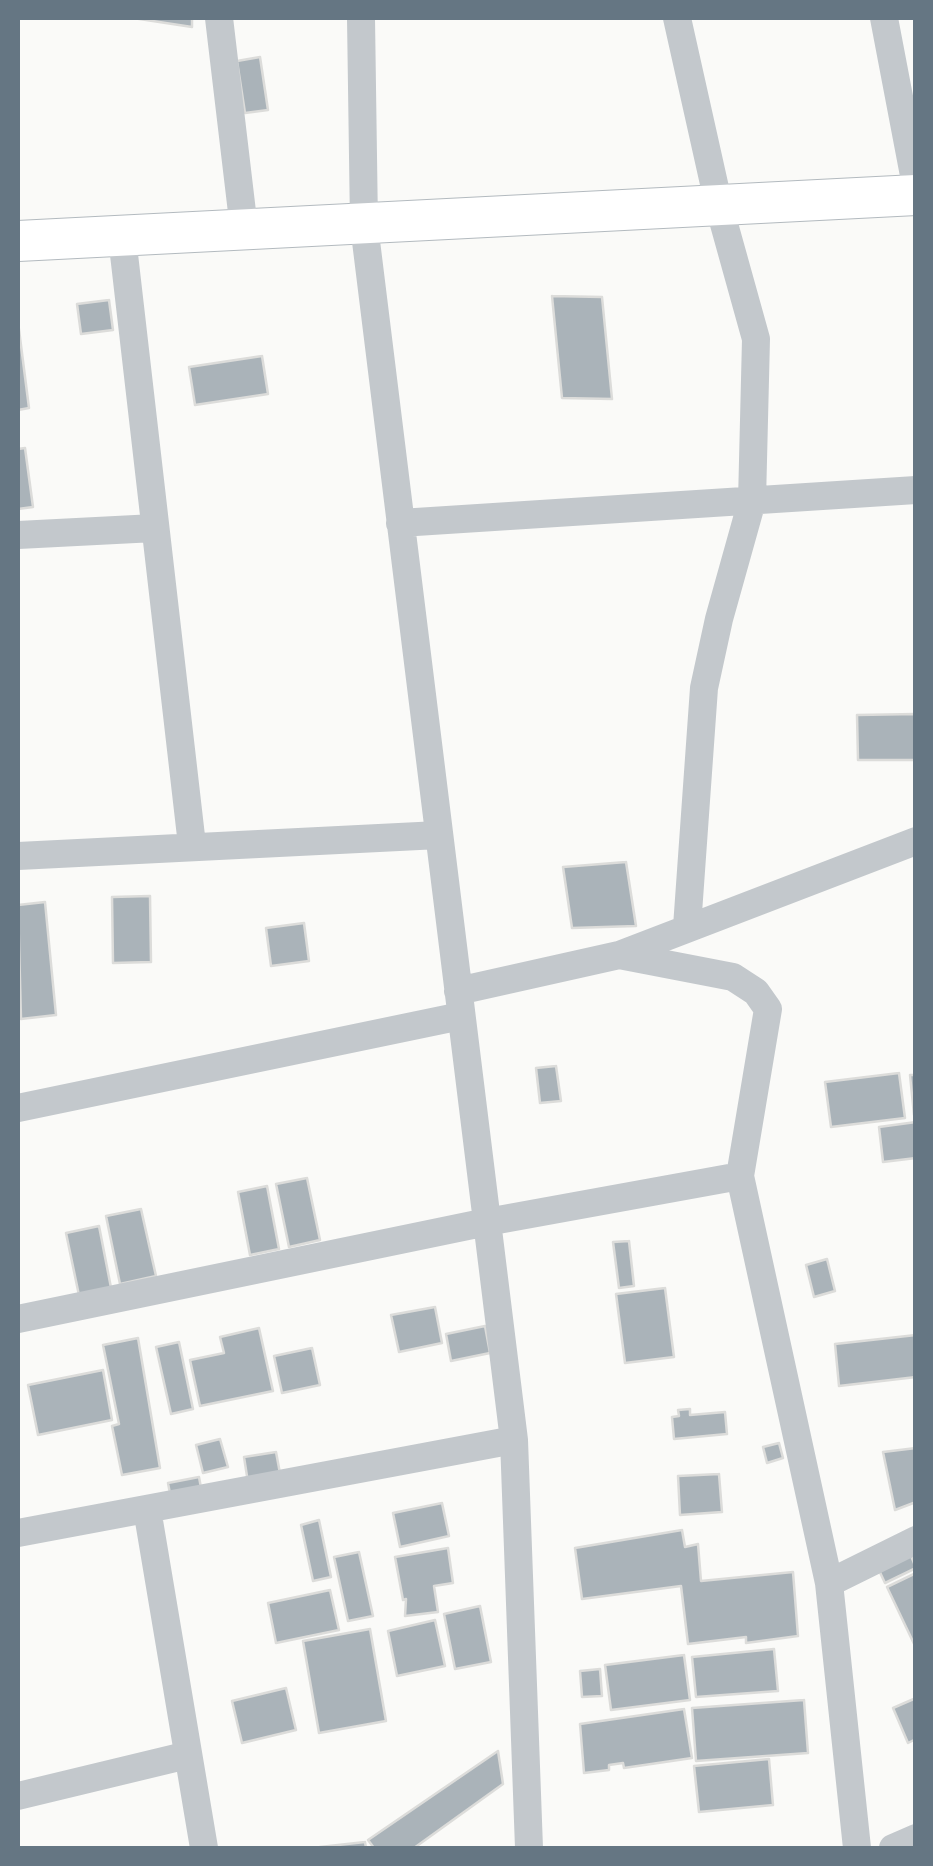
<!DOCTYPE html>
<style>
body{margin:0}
#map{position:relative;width:933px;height:1866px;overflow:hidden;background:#fafaf8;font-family:"Work Sans",sans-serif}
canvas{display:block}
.frame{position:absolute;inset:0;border:20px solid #657683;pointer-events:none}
</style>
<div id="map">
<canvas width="933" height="1866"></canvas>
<div class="frame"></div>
</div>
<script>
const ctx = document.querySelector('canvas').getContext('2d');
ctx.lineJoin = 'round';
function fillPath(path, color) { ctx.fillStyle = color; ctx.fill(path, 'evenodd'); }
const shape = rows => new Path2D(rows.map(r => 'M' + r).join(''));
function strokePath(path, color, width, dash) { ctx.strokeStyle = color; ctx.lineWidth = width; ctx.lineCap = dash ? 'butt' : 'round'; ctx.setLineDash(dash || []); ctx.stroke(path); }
const building = shape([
 [133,18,192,18,192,27,133,18],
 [260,57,268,110,245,113,237,61,260,57],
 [552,296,602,297,612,399,562,398,552,296],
 [109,300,113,330,81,334,77,304,109,300],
 [18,322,29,408,18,410,18,322],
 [262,356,268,394,195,405,189,367,262,356],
 [25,448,33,507,18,509,18,449,25,448],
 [916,714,916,760,858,760,857,715,916,714],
 [626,862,636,926,572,928,563,867,626,862],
 [150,896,151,962,113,963,112,897,150,896],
 [45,902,56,1015,21,1019,18,905,45,902],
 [304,923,309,961,271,966,266,928,304,923],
 [556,1066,561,1101,540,1103,536,1068,556,1066],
 [899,1073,905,1118,831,1127,825,1082,899,1073],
 [910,1075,916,1075,916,1115,914,1115,910,1075],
 [916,1122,916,1158,883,1162,879,1127,916,1122],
 [307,1178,320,1240,289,1247,276,1184,307,1178],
 [267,1186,279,1249,250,1255,238,1192,267,1186],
 [141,1209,156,1276,120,1284,106,1216,141,1209],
 [99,1226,113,1298,81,1305,66,1233,99,1226],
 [629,1241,634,1286,619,1288,613,1242,629,1241],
 [827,1259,835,1291,814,1297,806,1265,827,1259],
 [665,1288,674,1357,625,1363,616,1294,665,1288],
 [435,1307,442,1343,399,1352,391,1315,435,1307],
 [485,1326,490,1353,451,1361,446,1334,485,1326],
 [259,1328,273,1391,200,1406,190,1360,224,1353,220,1337,259,1328],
 [916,1335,916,1377,839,1386,835,1344,916,1335],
 [138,1338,160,1468,122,1475,112,1426,119,1424,103,1345,138,1338],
 [179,1342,193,1409,171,1414,156,1347,179,1342],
 [312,1348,320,1385,282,1393,274,1356,312,1348],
 [103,1370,112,1420,38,1435,28,1385,103,1370],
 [690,1409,690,1415,725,1412,727,1434,674,1439,672,1417,679,1416,678,1410,690,1409],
 [220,1439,228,1467,203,1473,196,1445,220,1439],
 [779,1443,783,1458,767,1463,763,1447,779,1443],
 [916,1448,916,1502,895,1510,883,1452,916,1448],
 [276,1452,282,1484,249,1489,244,1457,276,1452],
 [719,1474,722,1512,680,1515,678,1476,719,1474],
 [199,1477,204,1504,173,1510,168,1483,199,1477],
 [442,1503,449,1536,400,1547,393,1513,442,1503],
 [319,1520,331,1577,313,1581,301,1525,319,1520],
 [682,1530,685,1547,698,1544,701,1581,793,1572,798,1636,746,1643,746,1637,688,1644,681,1586,582,1599,575,1548,682,1530],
 [448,1548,453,1583,434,1586,438,1612,405,1616,406,1599,403,1600,395,1557,448,1548],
 [909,1551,916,1568,885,1583,877,1566,909,1551],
 [359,1552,373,1616,348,1621,334,1557,359,1552],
 [916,1573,916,1648,887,1587,916,1573],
 [330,1590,339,1630,276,1643,268,1603,330,1590],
 [480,1606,491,1662,455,1669,444,1614,480,1606],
 [435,1620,445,1666,397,1676,388,1631,435,1620],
 [370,1629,386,1721,319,1733,303,1641,370,1629],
 [774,1649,778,1691,696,1697,692,1657,774,1649],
 [684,1655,690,1700,611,1710,605,1665,684,1655],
 [600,1669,602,1696,582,1697,580,1671,600,1669],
 [286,1688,296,1730,242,1743,232,1701,286,1688],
 [916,1698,916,1739,908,1743,893,1708,916,1698],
 [804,1700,808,1753,696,1761,692,1708,804,1700],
 [684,1709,692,1758,624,1768,623,1763,609,1765,609,1770,584,1773,580,1724,684,1709],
 [498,1751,503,1784,414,1848,374,1848,368,1840,498,1751],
 [769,1759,773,1805,699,1812,694,1766,769,1759],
 [365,1842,366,1848,320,1848,320,1847,365,1842]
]);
fillPath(building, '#aab3b9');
strokePath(building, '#dcdcda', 2.5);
const secondary = shape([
 [18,241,916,195]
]);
strokePath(secondary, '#b3babf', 42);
strokePath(shape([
 [219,18,244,229],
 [361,18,364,225,514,1440,529,1848],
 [677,18,719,206,756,339,752,501,719,619,704,688,687,927],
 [884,18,916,186],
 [122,237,192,845],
 [400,523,916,490],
 [18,535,155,528],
 [18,856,439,835],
 [619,955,733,977,756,992,768,1009,740,1176,829,1583,857,1848],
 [458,991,619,955,916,841],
 [18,1108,461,1016],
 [18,1319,487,1222,740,1176],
 [147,1509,204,1848],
 [18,1533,514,1440],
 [829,1583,916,1540],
 [18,1796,188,1755],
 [893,1848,916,1838]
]), '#c3c8cc', 28);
strokePath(secondary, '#fff', 40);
</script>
